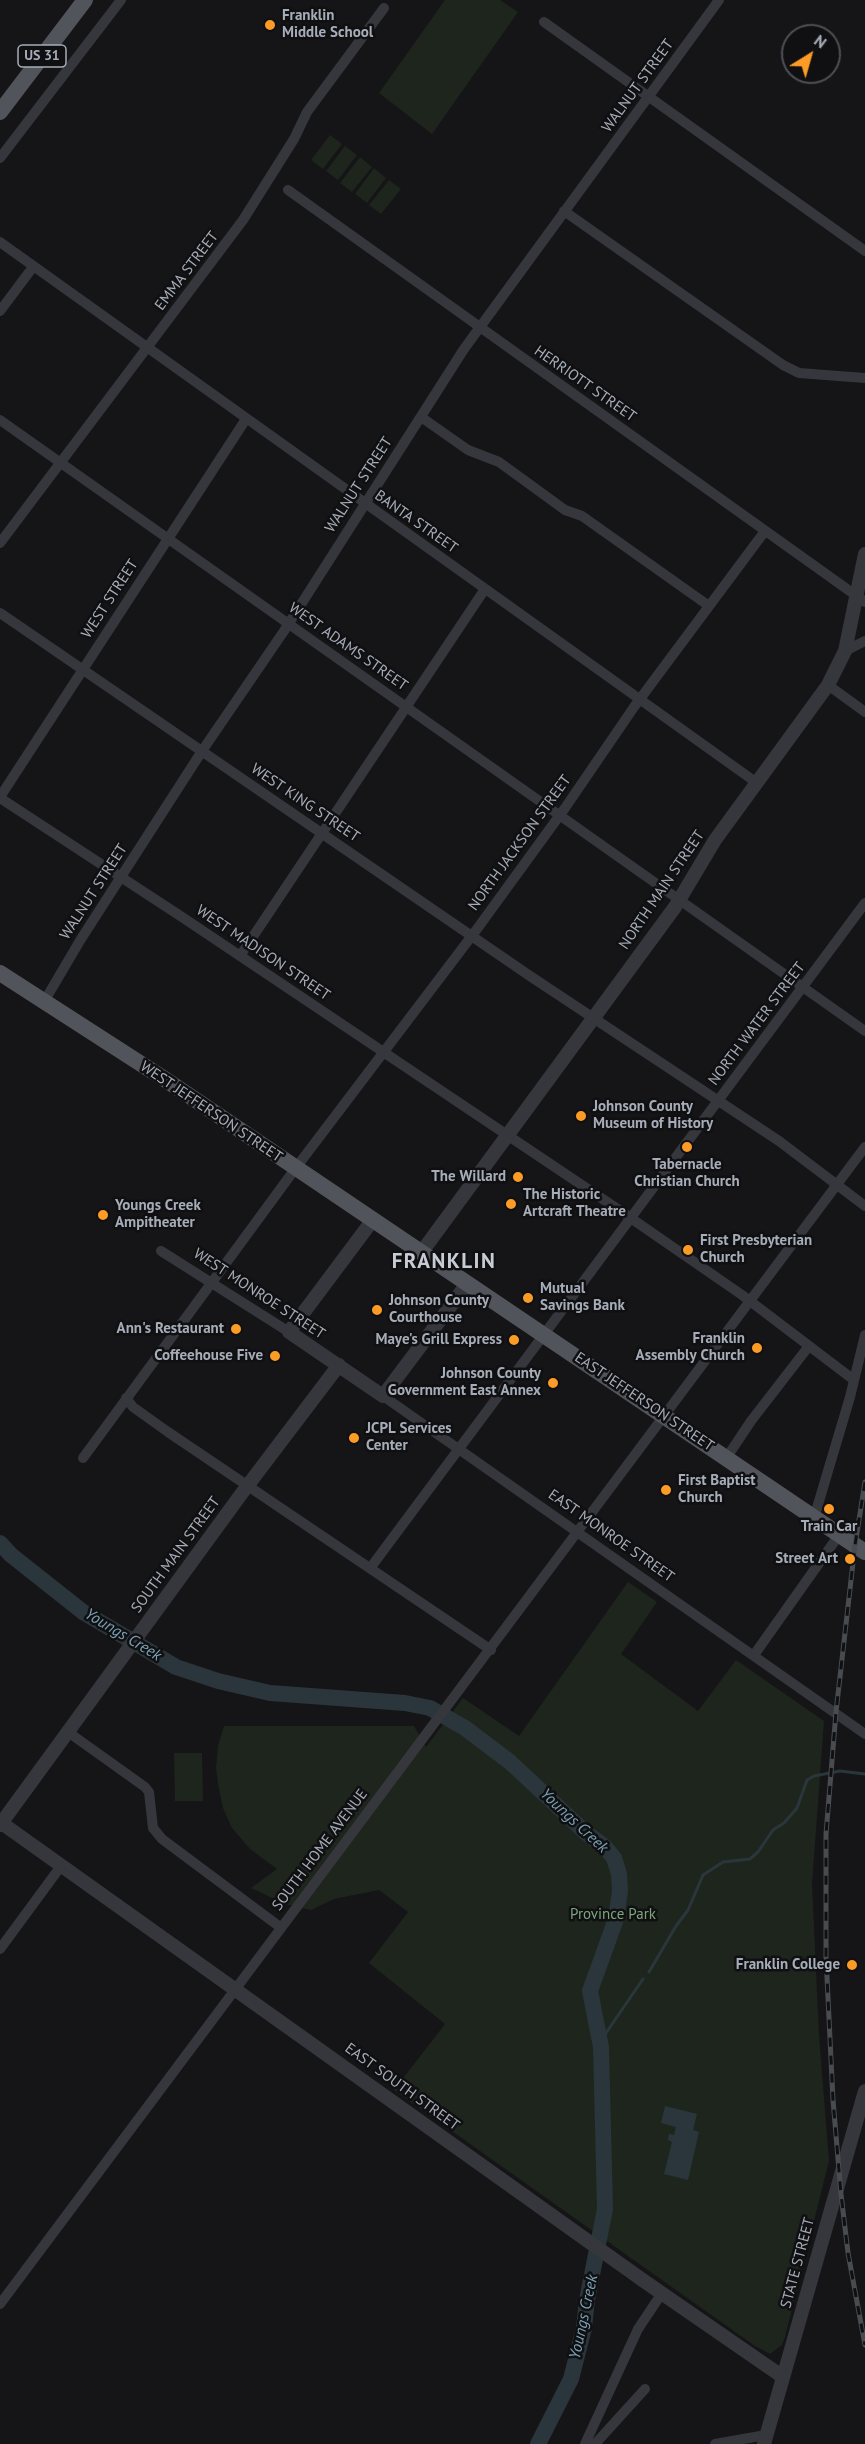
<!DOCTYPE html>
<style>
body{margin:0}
#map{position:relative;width:865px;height:2444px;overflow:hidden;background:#151517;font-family:"PT Sans",sans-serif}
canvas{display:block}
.north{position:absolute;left:781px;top:24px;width:60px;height:60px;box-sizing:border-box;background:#101012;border:2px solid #4c4f54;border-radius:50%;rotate:37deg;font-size:16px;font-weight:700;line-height:24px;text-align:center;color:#a6adb8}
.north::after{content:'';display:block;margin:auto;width:21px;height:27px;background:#fc9c27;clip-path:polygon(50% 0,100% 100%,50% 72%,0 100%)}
</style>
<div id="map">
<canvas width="865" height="2444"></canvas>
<div class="north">N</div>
</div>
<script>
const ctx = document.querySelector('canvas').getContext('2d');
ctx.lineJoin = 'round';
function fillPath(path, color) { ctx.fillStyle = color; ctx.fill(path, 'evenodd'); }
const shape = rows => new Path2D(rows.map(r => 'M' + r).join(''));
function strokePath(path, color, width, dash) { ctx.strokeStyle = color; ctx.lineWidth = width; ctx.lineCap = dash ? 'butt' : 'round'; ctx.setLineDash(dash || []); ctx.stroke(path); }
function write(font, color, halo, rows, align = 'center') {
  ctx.font = font + ' "PT Sans",sans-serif'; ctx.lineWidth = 5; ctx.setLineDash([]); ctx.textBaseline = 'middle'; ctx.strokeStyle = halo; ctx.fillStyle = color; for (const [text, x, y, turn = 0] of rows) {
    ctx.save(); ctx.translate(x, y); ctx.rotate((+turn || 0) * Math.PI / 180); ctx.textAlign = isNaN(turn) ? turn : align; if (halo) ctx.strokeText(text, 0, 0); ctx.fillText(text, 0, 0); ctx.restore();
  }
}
fillPath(shape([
 [445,0,500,0,518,12,432,134,379,93],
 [330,135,342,144,323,169,311,160],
 [345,146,357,155,338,180,326,171],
 [360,157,372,167,352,192,340,183],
 [374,168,386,178,367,203,355,194],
 [389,180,401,189,381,214,369,205],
 [628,1582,657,1602,621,1654,698,1711,736,1660,824,1721,812,1884,819,2035,829,2161,785,2337,782,2345,770,2354,755,2346,394,2090,445,2024,369,1963,408,1912,379,1890,334,1899,311,1910,285,1904,251,1888,277,1869,250,1849,232,1828,223,1808,218,1784,216,1768,218,1746,224,1726,414,1726,426,1747,463,1698,519,1736],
 [174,1753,202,1753,203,1801,175,1801]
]), '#1d251d');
fillPath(shape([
 [665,2106,697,2114,693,2130,699,2132,688,2180,664,2174,672,2142,668,2140,669,2134,674,2135,676,2127,661,2123]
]), '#2a363b');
strokePath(shape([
 [649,1972,676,1926,688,1910,703,1875,723,1862,750,1859,758,1852,773,1830,784,1823,797,1808,807,1780,814,1776,840,1771,865,1774],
 [601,2047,606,2033,643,1979]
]), '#2a363b', 3);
strokePath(shape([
 [0,1543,11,1555,83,1612,176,1667,218,1681,270,1693,405,1703,430,1708,465,1728,510,1762,585,1832,605,1847,614,1858,619,1874,620,1891,616,1919,590,1991,601,2047,605,2209,587,2300,584,2328,571,2379,538,2444]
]), '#2a363b', 16);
strokePath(shape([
 [544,22,865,251],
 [0,158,121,0],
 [288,190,865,602],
 [564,211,783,365,799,373,865,378],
 [0,242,757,783],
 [0,311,33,267],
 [421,417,468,450,499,462,565,510,582,516,709,606],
 [0,420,865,1031],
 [0,543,243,220,294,139,307,112,384,8],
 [0,613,530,976,779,1141,865,1206],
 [845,651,865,641],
 [828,685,865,712],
 [0,797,246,419],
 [0,798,182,917,622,1212,742,1295,854,1380],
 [240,956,485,589],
 [45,1000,81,939,202,751,284,631,464,349,719,0],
 [161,1251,289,1332],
 [383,1396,865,1734],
 [126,1398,133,1407,168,1432,491,1650],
 [727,1457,751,1421,809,1346],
 [83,1458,295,1169,477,929,565,808,634,707,765,531],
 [814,1518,850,1397,865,1335],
 [371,1567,865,903],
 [754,1655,839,1535],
 [68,1732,145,1787,149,1792,153,1828,162,1839,280,1927],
 [0,1949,61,1866],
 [0,2304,865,1147],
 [585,2444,638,2329,662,2293],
 [595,2444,645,2389],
 [715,2444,766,2435]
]), '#36373c', 10);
strokePath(shape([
 [372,1221,289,1332,383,1396,467,1284],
 [421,1253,675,907,715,840,828,685,845,651,865,554],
 [0,1822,644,2281,783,2377],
 [0,1825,242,1493,339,1365],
 [764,2444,865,2091]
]), '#36373c', 14);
strokePath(shape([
 [0,112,85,0],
 [0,973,166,1080,865,1552]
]), '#51555b', 16);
const rail = shape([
 [865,1482,855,1545,836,1712,826,1834,826,1957,833,2100,841,2194,848,2253,865,2345]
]);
strokePath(rail, '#484c51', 5);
strokePath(rail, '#101012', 3, [9]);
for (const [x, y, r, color] of [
 [270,25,6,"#fc9c27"],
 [581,1116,6,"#fc9c27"],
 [687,1147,6,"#fc9c27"],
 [518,1177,6,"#fc9c27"],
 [511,1204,6,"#fc9c27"],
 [103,1215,6,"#fc9c27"],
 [688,1250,6,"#fc9c27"],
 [528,1298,6,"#fc9c27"],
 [377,1310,6,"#fc9c27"],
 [236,1329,6,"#fc9c27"],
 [514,1340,6,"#fc9c27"],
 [757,1348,6,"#fc9c27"],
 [275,1356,6,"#fc9c27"],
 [553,1383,6,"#fc9c27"],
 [354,1438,6,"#fc9c27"],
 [666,1490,6,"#fc9c27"],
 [829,1509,6,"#fc9c27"],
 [850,1559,6,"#fc9c27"],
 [852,1965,6,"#fc9c27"]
]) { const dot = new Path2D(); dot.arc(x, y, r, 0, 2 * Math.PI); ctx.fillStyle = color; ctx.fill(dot); strokePath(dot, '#101012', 2); }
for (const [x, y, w] of [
 [42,56,48]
]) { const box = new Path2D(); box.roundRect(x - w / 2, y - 11, w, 22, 4.5); ctx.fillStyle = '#101012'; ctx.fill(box); strokePath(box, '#a6adb8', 1.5); }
write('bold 14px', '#a6adb8', null, [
 ["US 31",42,56]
]);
write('bold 15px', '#a6adb8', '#101012', [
 ["Franklin",282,16],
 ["Middle School",282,33],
 ["Johnson County",593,1107],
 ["Museum of History",593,1124],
 ["Tabernacle",687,1165,"center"],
 ["Christian Church",687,1182,"center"],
 ["The Willard",506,1177,"right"],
 ["The Historic",523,1195],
 ["Artcraft Theatre",523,1212],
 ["Youngs Creek",115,1206],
 ["Ampitheater",115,1223],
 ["First Presbyterian",700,1241],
 ["Church",700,1258],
 ["Mutual",540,1289],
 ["Savings Bank",540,1306],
 ["Johnson County",389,1301],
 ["Courthouse",389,1318],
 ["Ann's Restaurant",224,1329,"right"],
 ["Franklin",745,1339,"right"],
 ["Assembly Church",745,1356,"right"],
 ["Maye's Grill Express",502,1340,"right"],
 ["Coffeehouse Five",263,1356,"right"],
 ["Johnson County",541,1374,"right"],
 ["Government East Annex",541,1391,"right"],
 ["JCPL Services",366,1429],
 ["Center",366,1446],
 ["First Baptist",678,1481],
 ["Church",678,1498],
 ["Train Car",829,1527,"center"],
 ["Street Art",838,1559,"right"],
 ["Franklin College",840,1965,"right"]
], 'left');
write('15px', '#a6adb8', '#101012', [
 ["WALNUT STREET",638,86,-54],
 ["EMMA STREET",187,271,-53],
 ["HERRIOTT STREET",585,384,35],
 ["WALNUT STREET",359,485,-57],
 ["BANTA STREET",416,522,35],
 ["WEST STREET",110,599,-57],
 ["WEST ADAMS STREET",348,647,35],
 ["WEST KING STREET",305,803,34],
 ["NORTH JACKSON STREET",520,843,-54],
 ["NORTH MAIN STREET",662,890,-56],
 ["WALNUT STREET",94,892,-57],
 ["WEST MADISON STREET",263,953,34],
 ["NORTH WATER STREET",757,1024,-53],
 ["WEST JEFFERSON STREET",211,1112,34],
 ["WEST MONROE STREET",259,1294,33],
 ["EAST JEFFERSON STREET",644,1402,34],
 ["EAST MONROE STREET",611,1536,35],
 ["SOUTH MAIN STREET",176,1555,-54],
 ["SOUTH HOME AVENUE",320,1850,-53],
 ["EAST SOUTH STREET",402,2087,36],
 ["STATE STREET",798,2263,-75]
]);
write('15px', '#7ea47c', '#101012', [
 ["Province Park",613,1915]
]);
write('italic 16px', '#7ba1b5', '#101012', [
 ["Youngs Creek",123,1635,31],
 ["Youngs Creek",574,1821,43],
 ["Youngs Creek",584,2317,-78]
]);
ctx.letterSpacing = '1.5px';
write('bold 21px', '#c7ccd4', '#101012', [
 ["FRANKLIN",444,1262]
]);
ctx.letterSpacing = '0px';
</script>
